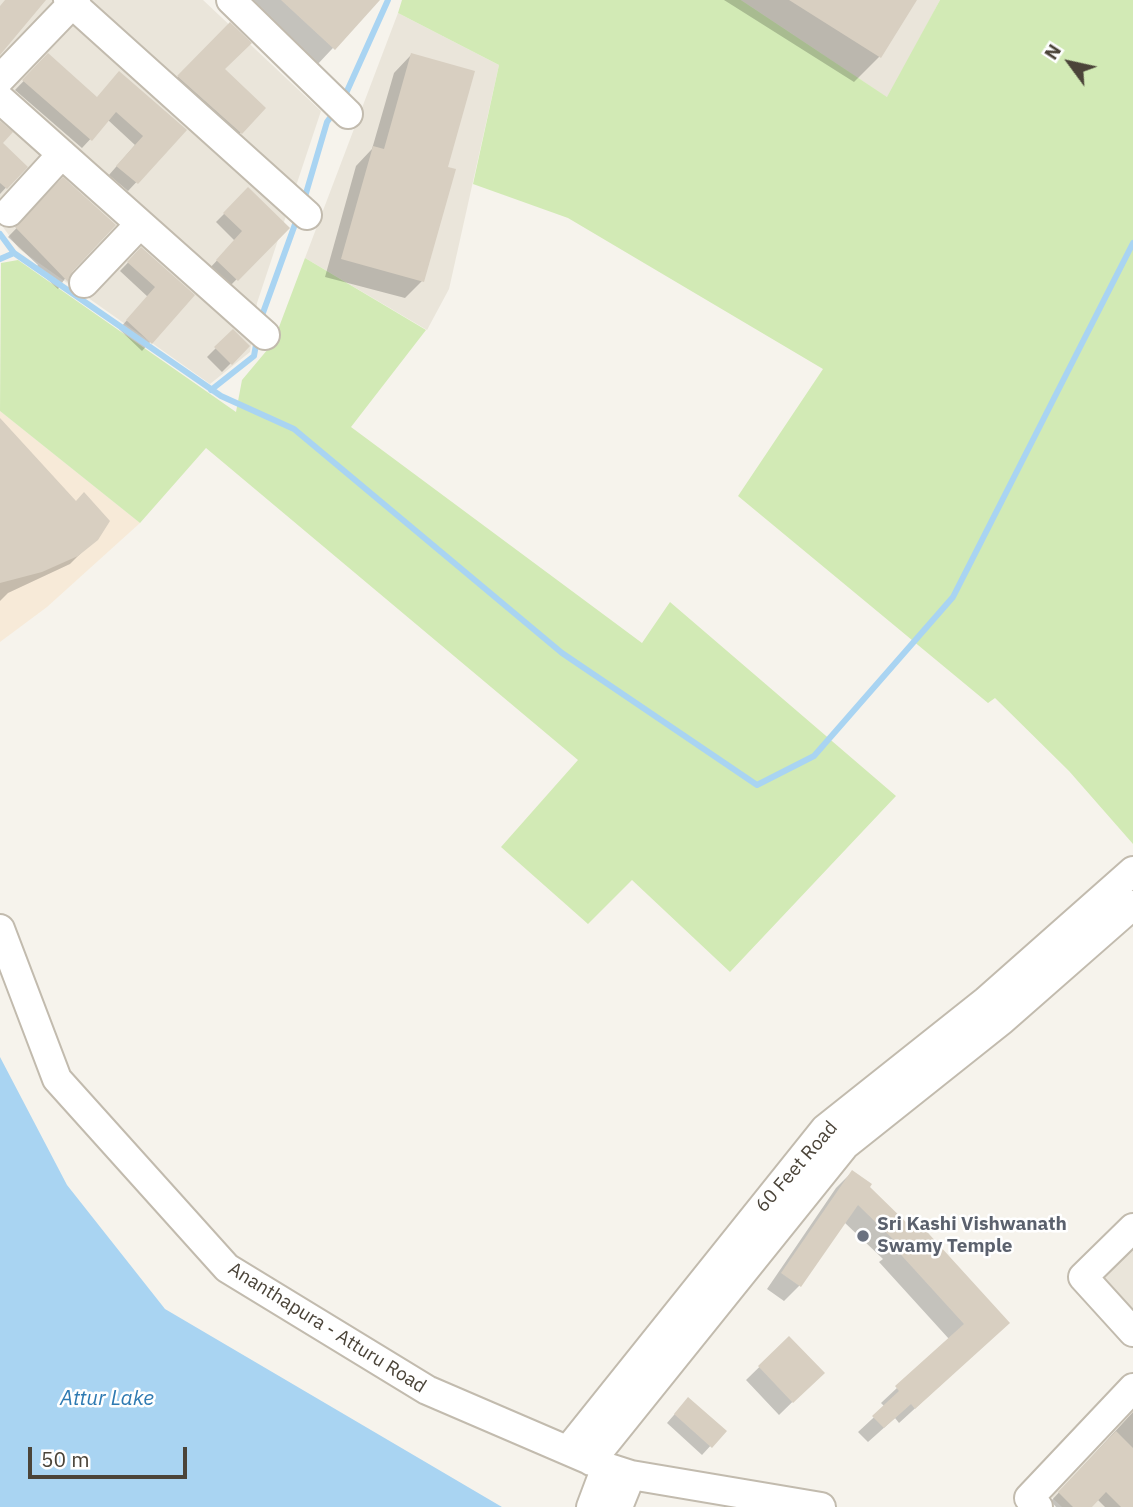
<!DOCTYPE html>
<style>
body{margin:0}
#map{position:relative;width:1133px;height:1507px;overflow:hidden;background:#f6f3ec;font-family:"IBM Plex Sans",sans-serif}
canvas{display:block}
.north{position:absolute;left:1035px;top:28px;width:70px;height:70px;-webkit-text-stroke:5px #fff;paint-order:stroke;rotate:303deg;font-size:19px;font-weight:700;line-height:28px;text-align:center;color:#4b4439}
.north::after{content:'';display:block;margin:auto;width:24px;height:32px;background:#4b4439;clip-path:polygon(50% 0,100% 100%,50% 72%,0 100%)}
.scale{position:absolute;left:28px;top:1447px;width:159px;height:32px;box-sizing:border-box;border:4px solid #4b4439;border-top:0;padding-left:9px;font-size:21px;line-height:24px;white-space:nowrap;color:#4b4439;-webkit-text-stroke:5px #fff;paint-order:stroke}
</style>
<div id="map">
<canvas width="1133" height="1507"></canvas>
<div class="north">N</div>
<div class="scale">50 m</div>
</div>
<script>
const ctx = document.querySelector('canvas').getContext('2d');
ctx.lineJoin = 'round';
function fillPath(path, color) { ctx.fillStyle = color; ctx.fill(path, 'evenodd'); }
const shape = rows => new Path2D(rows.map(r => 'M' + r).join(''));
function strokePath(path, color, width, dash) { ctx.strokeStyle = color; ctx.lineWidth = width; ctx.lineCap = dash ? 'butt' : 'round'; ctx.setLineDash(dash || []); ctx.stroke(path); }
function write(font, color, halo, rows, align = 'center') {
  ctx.font = font + ' "IBM Plex Sans",sans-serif'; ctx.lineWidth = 5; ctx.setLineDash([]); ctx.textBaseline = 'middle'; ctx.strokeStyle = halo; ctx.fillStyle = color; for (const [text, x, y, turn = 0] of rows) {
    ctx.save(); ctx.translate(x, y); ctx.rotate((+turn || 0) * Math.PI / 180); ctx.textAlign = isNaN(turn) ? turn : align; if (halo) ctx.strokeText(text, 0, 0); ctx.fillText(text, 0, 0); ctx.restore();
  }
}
fillPath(shape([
 [0,0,203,0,321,111,257,303,250,352,210,384,19,249,0,223],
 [741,0,940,0,888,98],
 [398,13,499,65,449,289,427,330,305,258],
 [1133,1236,1133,1314,1095,1272],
 [1133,1400,1133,1507,1062,1507,1047,1493]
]), '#eae5da');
fillPath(shape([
 [0,411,140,523,47,607,0,642]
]), '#f7ead8');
fillPath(shape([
 [402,0,741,0,887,97,940,0,1133,0,1133,844,1069,771,995,698,988,703,738,496,823,369,568,218,473,184,499,65,398,13],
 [305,258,426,330,351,427,642,643,670,602,896,796,730,972,632,880,588,924,501,847,578,760,206,448,140,523,0,411,1,263,18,260,236,412,242,380,273,343]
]), '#d2eab5');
fillPath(shape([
 [0,1057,67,1185,165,1309,502,1507,0,1507]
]), '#a9d4f2');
fillPath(shape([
 [245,0,378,0,316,66],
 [724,0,915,0,879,57,854,82],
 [230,25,223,70,264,109,232,141,170,85],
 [411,55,446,168,422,281,405,298,325,277,356,166,372,149,394,73],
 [48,56,96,99,185,130,128,191,109,175,135,145,108,120,82,148,15,90],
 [0,124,0,144,25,167,0,194],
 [63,180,70,271,58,289,35,268,38,265,8,237],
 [248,190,287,228,228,288,209,269,235,241,216,222],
 [141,249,193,295,142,351,119,329,148,297,120,271],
 [233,331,248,346,222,372,207,357],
 [0,421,88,546,70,564,8,593,0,601],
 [852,1172,992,1338,899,1423,895,1418,868,1442,858,1432,885,1407,881,1403,949,1339,879,1262,883,1259,844,1222,800,1285,784,1301,767,1289,836,1188],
 [789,1338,822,1373,779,1415,746,1380],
 [680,1408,724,1431,702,1455,667,1423],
 [1133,1412,1133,1507,1105,1507,1097,1499,1090,1507,1056,1507,1051,1501]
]), '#0003');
strokePath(shape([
 [343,100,388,0],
 [304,200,327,122,335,111],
 [0,234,14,253],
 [0,259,14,253,221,396,294,429,562,653,757,785,814,756,953,597,1133,243],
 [260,321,298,216],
 [211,390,254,356,257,339]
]), '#a9d4f2', 6);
fillPath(shape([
 [5,0,46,0,0,55,0,6],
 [281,0,380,0,335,50],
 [789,0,917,0,881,58],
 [230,22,252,43,225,69,266,108,242,134,177,76],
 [48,53,97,97,119,71,187,130,138,184,116,166,143,136,116,112,92,141,22,80],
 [411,53,475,71,448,167,456,169,424,282,341,259,373,146,384,149],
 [0,121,13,132,3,143,28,167,7,189,0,183],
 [63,177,116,225,72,272,68,282,15,227],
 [248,187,290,228,238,281,216,260,242,231,223,213],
 [141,247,195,295,152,344,126,320,155,287,127,262],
 [233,329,250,346,232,365,214,347],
 [0,418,76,501,84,492,110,521,98,540,78,556,42,572,0,583],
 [852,1170,872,1184,870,1187,912,1228,919,1223,1010,1323,915,1409,911,1404,884,1428,872,1416,899,1391,895,1386,964,1324,893,1246,897,1243,858,1205,801,1287,781,1273],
 [789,1336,825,1373,793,1403,758,1366],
 [688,1397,727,1431,712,1448,674,1414],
 [1116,1431,1133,1448,1133,1507,1121,1507,1106,1492,1092,1507,1073,1507,1058,1492]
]), '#d8cfc1');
const minor = shape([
 [68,0,307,215],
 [231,0,348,114],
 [0,79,76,0],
 [0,99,265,335],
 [9,212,62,154],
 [84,283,140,224],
 [0,929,57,1079,227,1268,427,1390,606,1467,631,1475,821,1507],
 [1133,1228,1083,1277,1133,1332],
 [568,1450,825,1129,986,1001,1133,871],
 [591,1461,845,1145,1002,1020,1133,905],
 [591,1507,606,1467],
 [618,1507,631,1475],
 [1038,1507,1029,1498,1133,1388]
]);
strokePath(minor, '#c2bbae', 32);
strokePath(minor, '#fff', 28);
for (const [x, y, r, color] of [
 [863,1236,7,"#6b7280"]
]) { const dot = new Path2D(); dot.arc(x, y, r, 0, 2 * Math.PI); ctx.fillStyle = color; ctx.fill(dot); strokePath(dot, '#fff', 2.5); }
write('19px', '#4b4439', '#fff', [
 ["60 Feet Road",797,1167,-49],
 ["Ananthapura - Atturu Road",327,1328,32]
]);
write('bold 19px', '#5b616d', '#fff', [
 ["Sri Kashi Vishwanath",877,1225],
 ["Swamy Temple",877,1247]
], 'left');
write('italic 21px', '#2e7ab2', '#fff', [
 ["Attur Lake",107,1399]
]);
</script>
